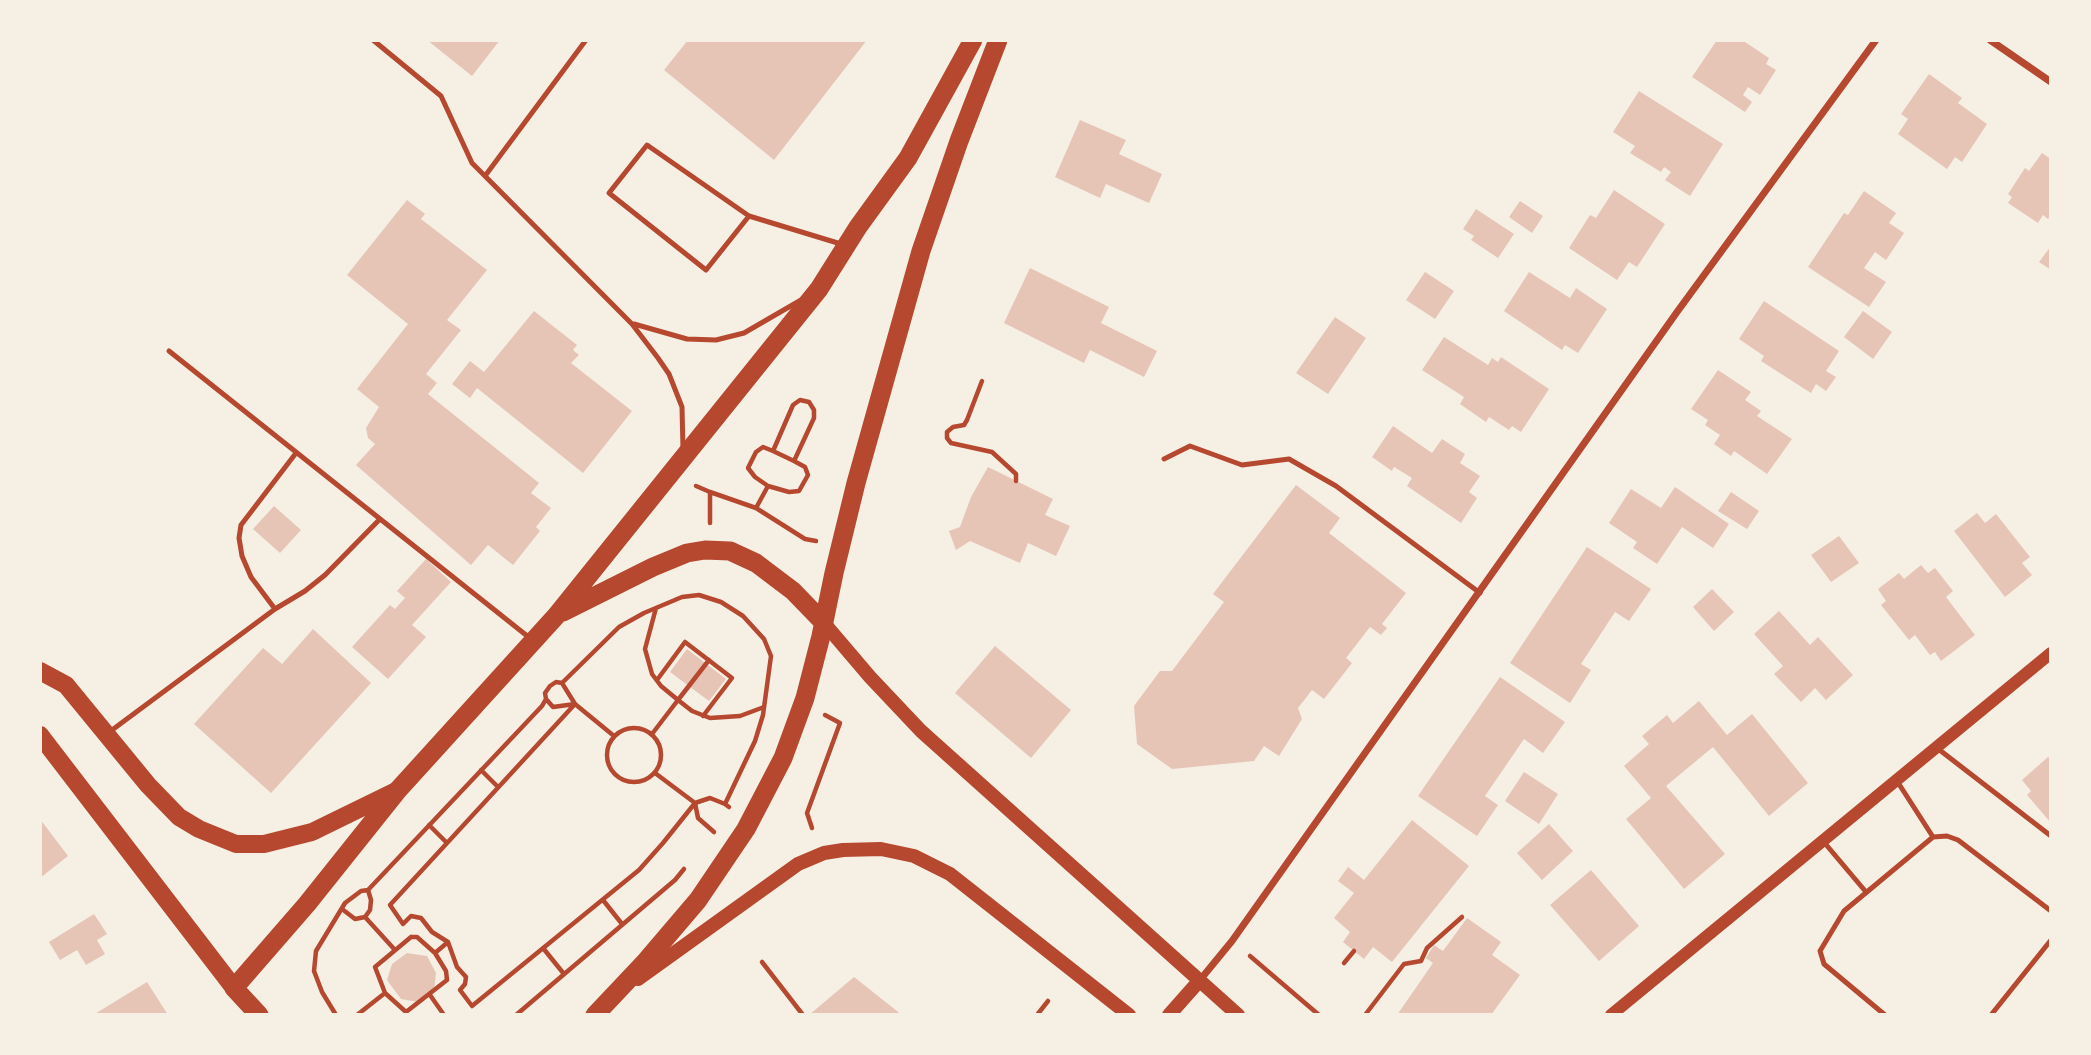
<!DOCTYPE html>
<style>
body{margin:0}
#map{position:relative;width:2091px;height:1055px;overflow:hidden;background:#f6efe4;font-family:"Varela Round",sans-serif}
canvas{display:block}
.frame{position:absolute;inset:0;border:42px solid #f6efe4;pointer-events:none}
</style>
<div id="map">
<canvas width="2091" height="1055"></canvas>
<div class="frame"></div>
</div>
<script>
const ctx = document.querySelector('canvas').getContext('2d');
ctx.lineJoin = 'round';
function fillPath(path, color) { ctx.fillStyle = color; ctx.fill(path, 'evenodd'); }
const shape = rows => new Path2D(rows.map(r => 'M' + r).join(''));
function strokePath(path, color, width, dash) { ctx.strokeStyle = color; ctx.lineWidth = width; ctx.lineCap = dash ? 'butt' : 'round'; ctx.setLineDash(dash || []); ctx.stroke(path); }
fillPath(shape([
 [427,40,500,40,472,76],
 [688,40,867,40,774,160,664,70],
 [1717,40,1742,40,1769,58,1766,64,1776,70,1760,95,1748,87,1743,95,1752,102,1745,112,1692,77],
 [1929,74,1962,98,1958,103,1987,124,1962,162,1955,157,1947,169,1898,134,1908,119,1901,114],
 [1639,91,1723,144,1690,196,1665,180,1671,172,1664,167,1661,172,1630,153,1635,146,1613,132],
 [1080,120,1126,140,1119,154,1162,174,1149,203,1106,184,1100,198,1055,177],
 [2042,153,2051,159,2051,215,2048,219,2043,215,2038,223,2008,203,2012,197,2008,194,2025,168,2029,171],
 [1614,190,1665,224,1637,267,1629,262,1617,280,1569,248,1590,215,1596,218],
 [1864,191,1896,213,1889,223,1904,233,1886,260,1875,252,1864,268,1886,282,1869,307,1808,267,1844,213,1848,215],
 [407,200,425,214,421,219,487,270,447,320,461,330,426,374,437,383,428,394,539,483,531,493,551,508,536,527,540,531,513,565,488,545,471,565,356,465,375,444,368,438,366,428,379,407,357,389,408,324,347,275],
 [1520,201,1543,216,1532,233,1509,217],
 [1476,209,1514,234,1498,258,1471,240,1474,236,1463,229],
 [2051,246,2051,270,2039,262],
 [1030,268,1109,307,1101,323,1157,351,1144,377,1090,350,1084,363,1004,323],
 [1425,272,1454,291,1435,319,1406,300],
 [1529,272,1570,298,1576,288,1607,309,1578,353,1565,345,1562,350,1504,311],
 [1764,301,1839,351,1826,371,1836,377,1826,391,1816,384,1811,393,1761,361,1764,356,1739,339],
 [534,311,577,345,573,350,579,355,571,363,632,411,583,473,477,388,470,398,452,384,470,361,484,372],
 [1863,311,1892,332,1873,359,1844,337],
 [1335,317,1366,338,1328,394,1296,373],
 [1444,337,1488,365,1492,358,1498,362,1501,357,1549,389,1521,432,1512,426,1509,430,1489,417,1486,422,1460,404,1464,397,1422,370],
 [1718,370,1751,392,1745,400,1761,411,1757,416,1792,439,1767,474,1734,451,1731,456,1714,444,1720,435,1705,425,1708,420,1691,409],
 [1393,426,1432,453,1442,439,1465,454,1460,463,1480,476,1469,492,1477,498,1461,523,1407,486,1412,478,1394,467,1392,471,1372,457],
 [988,467,1053,499,1045,515,1070,526,1056,556,1028,543,1020,563,970,541,956,550,949,531,960,527,971,497],
 [1296,485,1340,518,1329,533,1406,593,1382,624,1387,628,1381,635,1370,627,1346,658,1352,663,1324,699,1312,690,1298,708,1302,719,1279,756,1264,746,1254,761,1172,769,1137,744,1134,706,1160,671,1172,671,1224,602,1213,594],
 [1675,487,1729,524,1713,548,1682,527,1657,564,1633,548,1637,542,1609,523,1631,489,1661,508],
 [1731,492,1759,511,1747,529,1718,511],
 [274,506,301,530,280,553,253,529],
 [1977,513,1985,523,1996,514,2030,557,2022,563,2032,575,2005,597,1954,531],
 [1839,536,1859,563,1831,582,1811,555],
 [1587,547,1651,589,1629,621,1615,612,1581,664,1591,670,1570,703,1510,663],
 [426,559,451,582,412,625,426,637,388,679,352,647,390,605,395,609,405,598,397,591],
 [1921,565,1928,573,1935,568,1953,591,1946,597,1975,635,1941,661,1935,652,1930,655,1915,635,1909,640,1881,605,1886,601,1878,589,1899,573,1904,579],
 [1712,589,1734,612,1714,631,1693,607],
 [1779,611,1810,645,1818,637,1853,675,1826,700,1815,688,1801,702,1774,674,1783,666,1754,634],
 [313,629,371,683,271,793,194,724,263,648,282,664],
 [995,646,1071,710,1031,758,955,693],
 [687,649,726,679,709,701,670,672],
 [1500,677,1565,722,1543,753,1524,739,1485,796,1498,805,1477,836,1418,796],
 [1699,701,1727,735,1752,714,1808,783,1769,816,1713,747,1666,786,1725,854,1684,889,1626,819,1651,798,1624,766,1649,744,1642,736,1667,715,1673,723],
 [2048,757,2051,760,2051,823,2027,795,2031,791,2022,780],
 [1524,772,1558,794,1539,824,1505,801],
 [40,819,68,856,40,878],
 [1412,820,1469,866,1392,962,1373,947,1364,959,1343,942,1350,932,1334,918,1354,893,1338,881,1348,867,1364,880],
 [1549,824,1573,851,1542,880,1517,853],
 [1591,870,1639,926,1599,961,1550,905],
 [94,914,107,934,97,940,105,954,86,965,77,950,60,960,49,942],
 [1467,918,1501,942,1492,955,1520,975,1491,1015,1397,1015,1433,963,1426,958,1434,945,1443,951],
 [407,953,427,956,436,973,434,991,418,1002,401,999,387,980,392,964],
 [854,977,902,1015,809,1015],
 [147,982,168,1015,93,1015]
]), '#e6c5b7');
strokePath(shape([
 [982,381,967,420,964,425,953,427,947,432,947,438,951,443,992,452,1016,474,1016,481],
 [773,451,794,461],
 [696,486,710,492],
 [756,508,768,486,789,492,799,491,808,475,805,467,794,461,814,418,814,410,809,402,800,400,793,405,773,451,763,447,756,452,748,468,755,477,768,486],
 [710,523,710,492,756,508,805,539,816,541],
 [656,608,645,649,652,674,661,686,678,700,709,660],
 [657,680,685,642,732,678,703,716],
 [546,699,553,707,575,704,562,683],
 '607 755a27 27 0 1 1 54 0a27 27 0 1 1-54 0Z',
 [652,734,678,700,692,711,710,718,740,716,764,707],
 [614,736,575,704,390,905,403,924,411,916,421,918,432,932,448,942,457,967,466,977,465,984,460,990,472,1006,639,870,663,843,695,803,710,798,725,804],
 [481,770,498,787],
 [655,773,695,803,698,818,714,832],
 [429,825,447,843],
 [812,828,807,813,840,723,825,715],
 [603,900,622,924],
 [342,909,355,919,365,917,370,910,371,900,368,890],
 [365,917,395,950],
 [411,937,417,937,435,953,446,971,447,980,406,1012,385,993,375,967,411,937],
 [543,948,564,974],
 [435,953,448,942],
 [1250,956,1319,1015],
 [762,962,803,1015],
 [1344,963,1354,951],
 [430,995,444,1015],
 [336,1015,322,992,314,971,316,951,345,903,361,891,368,890,542,706,546,699,545,693,550,686,556,682,562,683,619,627,644,613,682,597,699,595,721,602,743,616,764,639,771,656,763,715,755,741,725,804,729,807],
 [357,1015,385,993],
 [516,1015,675,880,684,869],
 [1037,1015,1048,1001],
 [1365,1015,1404,964,1421,961,1427,948,1462,917]
]), '#b5482f', 4.5);
strokePath(shape([
 [373,40,441,96,472,163,632,324,658,358,669,374,682,407,683,449],
 [485,176,586,40],
 [749,216,706,270,609,193,647,145,749,216,841,244],
 [634,324,687,339,716,340,744,333,801,300],
 [169,351,531,639],
 [1164,459,1190,446,1242,465,1289,459,1336,486,1480,593],
 [275,609,251,577,242,556,239,538,241,525,296,453],
 [108,733,275,609,305,591,325,575,380,519],
 [1937,748,2051,836],
 [1897,781,1933,837],
 [1823,841,1866,892],
 [1885,1015,1824,964,1820,951,1844,911,1933,837,1947,836,1958,840,2051,911],
 [1991,1015,2051,940]
]), '#b5482f', 5);
strokePath(shape([
 [1990,40,2051,82],
 [1200,980,1232,941,1677,312,1876,40]
]), '#b5482f', 7);
strokePath(shape([
 [1611,1015,2051,653]
]), '#b5482f', 12);
strokePath(shape([
 [824,623,870,677,921,731,1238,1015],
 [638,979,798,864,824,853,843,850,881,849,914,856,950,874,1129,1015],
 [1169,1015,1200,980]
]), '#b5482f', 14);
strokePath(shape([
 [40,671,66,685,148,785,179,817,199,829,236,844,264,844,312,832,398,790],
 [40,735,234,988]
]), '#b5482f', 18);
strokePath(shape([
 [563,612,653,567,687,553,705,550,730,551,756,563,793,591,824,623],
 [259,1015,234,988,307,904,398,790,556,616,819,289,858,227,908,158,973,40],
 [595,1015,646,961,698,900,746,829,783,758,805,698,821,636,834,573,856,483,921,251,959,141,998,40]
]), '#b5482f', 19);
</script>
